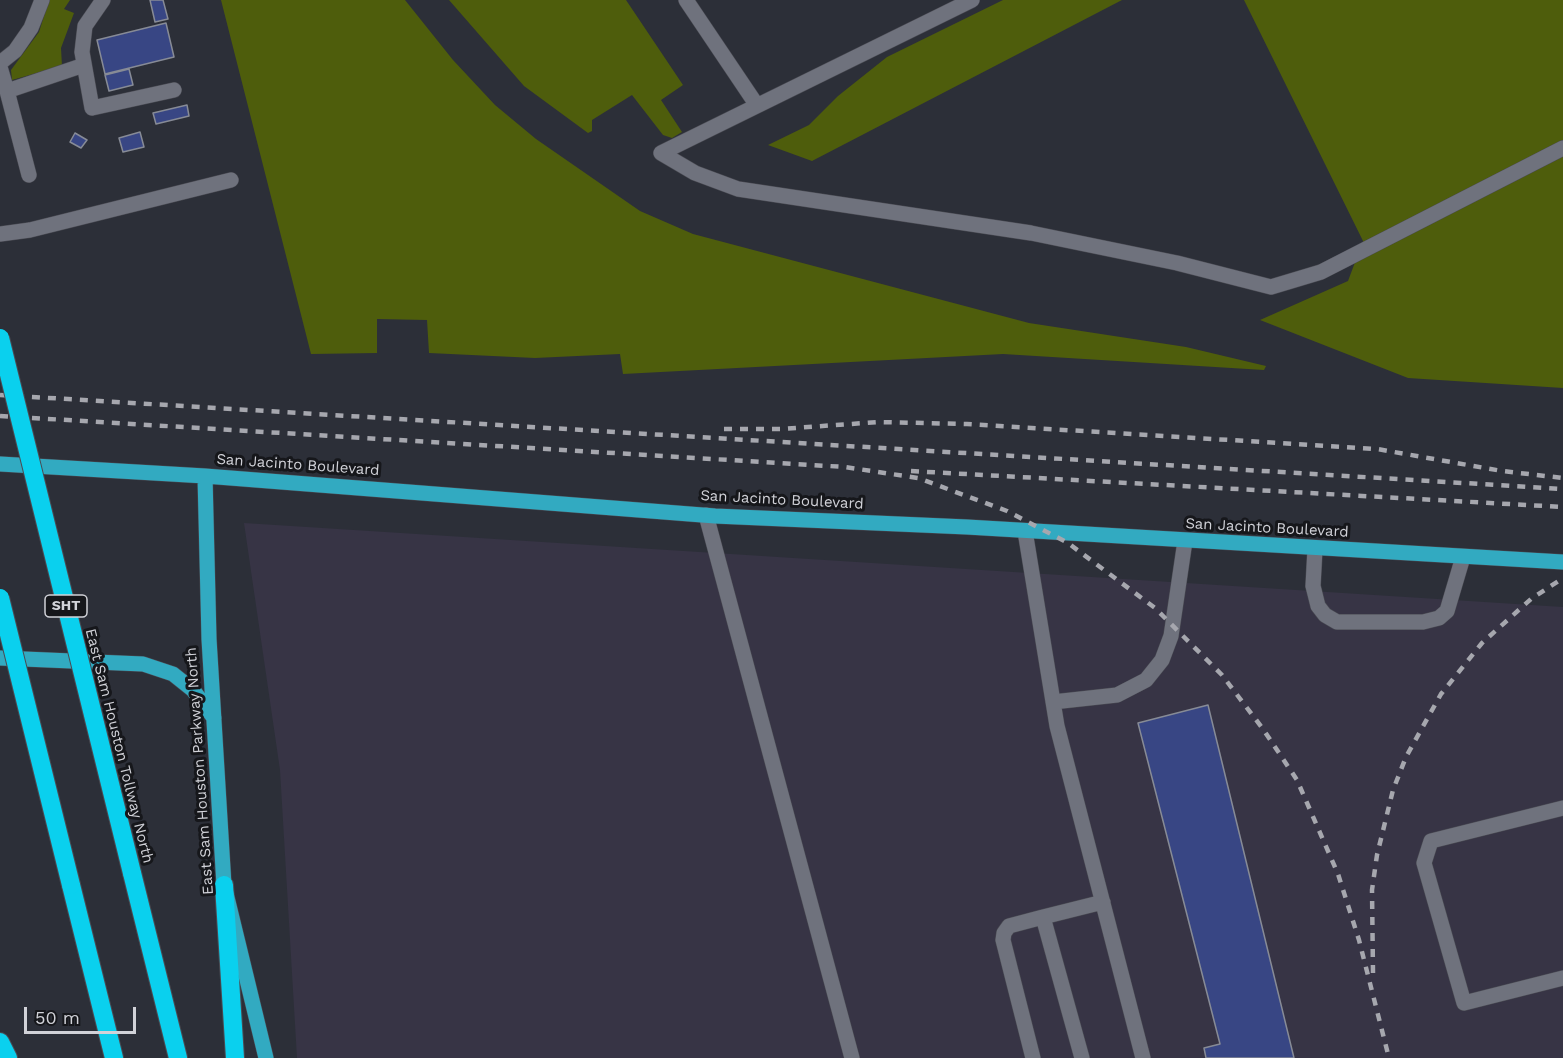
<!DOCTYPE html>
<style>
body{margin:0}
#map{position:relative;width:1563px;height:1058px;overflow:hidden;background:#2c2f38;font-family:"Work Sans",sans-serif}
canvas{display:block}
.scale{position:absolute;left:24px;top:1007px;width:112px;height:27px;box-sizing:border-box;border:3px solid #d1d2d8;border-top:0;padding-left:8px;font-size:18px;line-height:21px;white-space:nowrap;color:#d1d2d8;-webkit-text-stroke:4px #16171b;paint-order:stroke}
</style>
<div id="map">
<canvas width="1563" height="1058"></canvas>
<div class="scale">50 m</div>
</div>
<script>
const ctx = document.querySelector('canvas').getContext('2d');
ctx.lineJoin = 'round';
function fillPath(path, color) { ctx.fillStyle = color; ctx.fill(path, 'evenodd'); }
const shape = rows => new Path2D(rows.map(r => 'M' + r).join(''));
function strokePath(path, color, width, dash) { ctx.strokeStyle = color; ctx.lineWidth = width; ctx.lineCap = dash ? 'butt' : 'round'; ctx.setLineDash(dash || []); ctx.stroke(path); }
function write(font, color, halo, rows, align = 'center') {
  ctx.font = font + ' "Work Sans",sans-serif'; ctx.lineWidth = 6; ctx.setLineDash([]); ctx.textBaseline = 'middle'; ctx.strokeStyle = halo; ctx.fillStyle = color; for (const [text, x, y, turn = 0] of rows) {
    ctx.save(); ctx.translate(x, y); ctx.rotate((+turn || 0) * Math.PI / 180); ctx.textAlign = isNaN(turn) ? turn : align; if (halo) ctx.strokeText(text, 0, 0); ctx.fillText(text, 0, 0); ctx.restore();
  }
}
fillPath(shape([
 [244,523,1563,607,1563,1058,297,1058,280,770]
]), '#373445');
fillPath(shape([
 [49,0,70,0,64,9,74,13,61,48,62,66,12,80,11,70,39,32],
 [221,0,405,0,453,60,495,105,536,139,640,211,693,234,1029,323,1186,347,1266,366,1264,370,1003,354,623,374,620,354,535,358,429,353,427,320,377,319,377,353,311,354],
 [449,0,626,0,683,85,661,100,682,132,672,138,663,135,632,95,592,120,592,131,588,133,524,86],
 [1003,0,1122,0,812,161,768,145,809,125,838,96,887,57],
 [1244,0,1563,0,1563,388,1408,378,1260,320,1348,281,1363,241]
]), '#4e5d0c');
const building = shape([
 [150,0,163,0,168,19,155,22,150,0],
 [166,23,174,57,105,74,97,40,166,23],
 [129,69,133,85,109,91,105,75,129,69],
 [187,105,189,116,156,124,153,113,187,105],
 [140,132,144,147,123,152,119,138,140,132],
 [75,133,87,140,81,148,70,142,75,133],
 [1208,705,1294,1058,1206,1058,1204,1048,1220,1044,1138,723,1208,705]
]);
fillPath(building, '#384684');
strokePath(building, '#878b96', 1.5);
const minor = shape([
 [103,0,85,26,82,52,92,108,174,90],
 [686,0,756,104],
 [972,0,661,153,695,173,738,189,1031,233,1177,263,1271,287,1321,272,1563,148],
 [0,63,15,51,31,28,42,0],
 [0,67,7,91],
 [29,175,7,91,84,65],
 [0,234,30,230,231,180],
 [706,515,852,1058],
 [1025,531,1057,726,1143,1058],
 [1315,549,1313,586,1318,606,1325,615,1337,622,1423,622,1439,618,1447,611,1463,557],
 [1053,702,1117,695,1146,680,1162,660,1171,636,1185,541],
 [1563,808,1431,841,1424,863,1464,1003,1563,978],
 [1033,1058,1003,940,1004,933,1009,926,1043,917],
 [1082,1058,1043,917,1103,902]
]);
const major = shape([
 [0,464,205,476,715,516,967,527,1563,562],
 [205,476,209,639,224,885,266,1058],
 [0,658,143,664,173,674,193,690,214,718]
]);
const highway = shape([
 [132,873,178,1058],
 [71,885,114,1058],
 [224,885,235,1058],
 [0,1042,8,1058]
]);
strokePath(minor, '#4a4b53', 16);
strokePath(major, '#4a4b53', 16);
strokePath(highway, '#4a4b53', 20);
strokePath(minor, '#6f727d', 15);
strokePath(major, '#32aac1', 15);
strokePath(highway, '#0ad0ee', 18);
strokePath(shape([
 [0,395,1563,489],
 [0,416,845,467,918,478,1007,511,1068,543,1155,608,1222,675,1263,729,1297,780,1338,874,1359,940,1389,1058],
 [724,429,781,429,878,422,967,424,1377,449,1502,471,1563,478],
 [911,471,1563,507],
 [1373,973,1372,890,1377,855,1393,790,1406,757,1441,694,1482,643,1531,599,1563,578]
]), '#a6a7ae', 4.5, [8, 8]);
const highwayBridge = shape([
 [0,338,132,873],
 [0,598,71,885]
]);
strokePath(highwayBridge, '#4a4b53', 20, []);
strokePath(highwayBridge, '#0ad0ee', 18);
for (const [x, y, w] of [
 [66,606,42]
]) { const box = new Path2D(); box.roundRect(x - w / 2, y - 11, w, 22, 4.5); ctx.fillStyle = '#16171b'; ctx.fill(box); strokePath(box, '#d1d2d8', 1.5); }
write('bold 14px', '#d1d2d8', null, [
 ["SHT",66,606]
]);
write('15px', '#d1d2d8', '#16171b', [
 ["San Jacinto Boulevard",298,465,4],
 ["San Jacinto Boulevard",782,500,3],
 ["San Jacinto Boulevard",1267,528,3],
 ["East Sam Houston Tollway North",119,746,76],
 ["East Sam Houston Parkway North",200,771,-94]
]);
</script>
